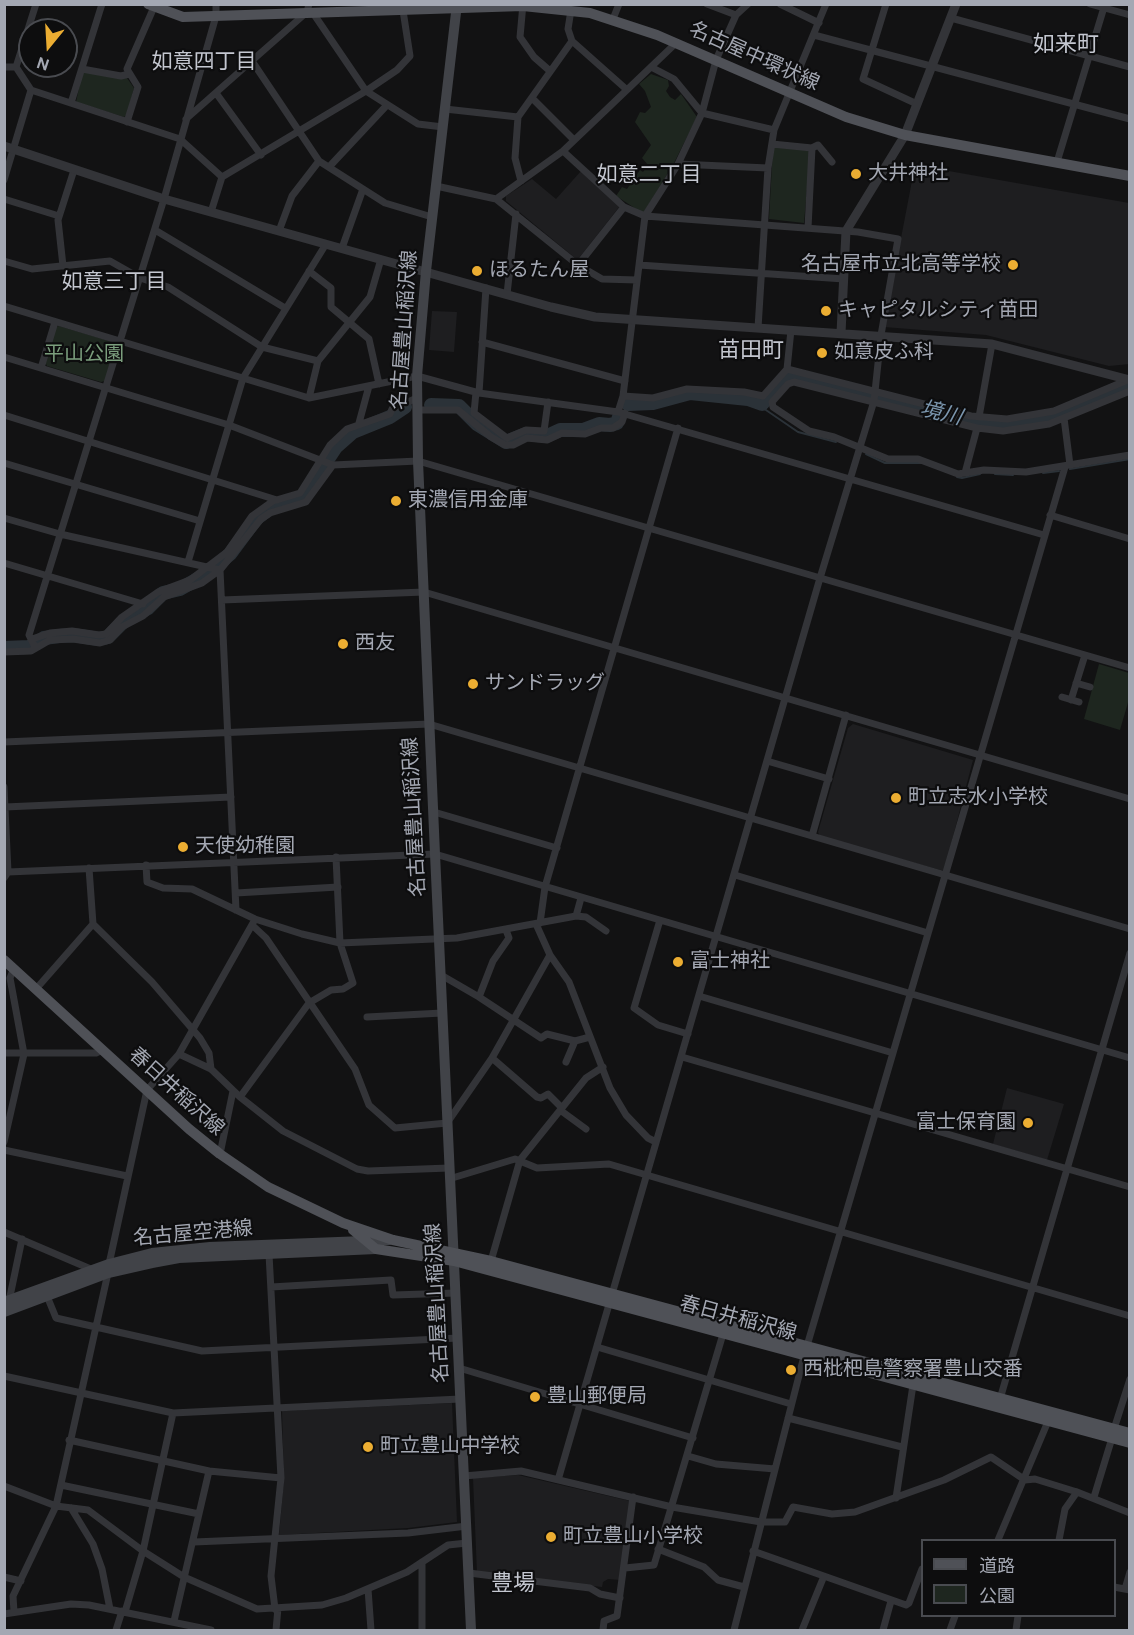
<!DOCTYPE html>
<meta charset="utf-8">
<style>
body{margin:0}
#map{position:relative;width:1134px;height:1635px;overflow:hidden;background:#121213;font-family:"DM Sans","Noto Sans JP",sans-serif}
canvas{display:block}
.frame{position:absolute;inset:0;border:6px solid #a4a8b3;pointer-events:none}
.legend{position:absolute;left:921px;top:1539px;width:195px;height:78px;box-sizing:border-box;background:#0d0d0e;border:2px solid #494b50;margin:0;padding:8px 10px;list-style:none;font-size:18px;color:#a4a8b3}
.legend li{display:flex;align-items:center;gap:12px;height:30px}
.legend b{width:30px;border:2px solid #494b50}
.north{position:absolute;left:18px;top:18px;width:60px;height:60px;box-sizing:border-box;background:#0d0d0e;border:2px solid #494b50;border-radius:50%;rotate:198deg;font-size:16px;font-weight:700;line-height:24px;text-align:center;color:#a4a8b3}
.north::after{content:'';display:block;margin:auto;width:21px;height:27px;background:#ebad32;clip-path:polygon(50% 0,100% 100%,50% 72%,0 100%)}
</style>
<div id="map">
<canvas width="1134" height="1635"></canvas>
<div class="frame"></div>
<ul class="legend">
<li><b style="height:8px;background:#4f5157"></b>道路</li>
<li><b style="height:16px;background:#1e261f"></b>公園</li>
</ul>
<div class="north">N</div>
</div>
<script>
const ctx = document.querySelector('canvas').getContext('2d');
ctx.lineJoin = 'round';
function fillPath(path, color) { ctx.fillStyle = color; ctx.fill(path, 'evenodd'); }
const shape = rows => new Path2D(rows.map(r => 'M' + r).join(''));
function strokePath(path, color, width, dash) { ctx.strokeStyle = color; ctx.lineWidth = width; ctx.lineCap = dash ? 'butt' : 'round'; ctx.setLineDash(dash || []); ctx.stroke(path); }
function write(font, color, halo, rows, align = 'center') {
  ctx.font = font + ' "DM Sans","Noto Sans JP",sans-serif'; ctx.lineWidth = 4.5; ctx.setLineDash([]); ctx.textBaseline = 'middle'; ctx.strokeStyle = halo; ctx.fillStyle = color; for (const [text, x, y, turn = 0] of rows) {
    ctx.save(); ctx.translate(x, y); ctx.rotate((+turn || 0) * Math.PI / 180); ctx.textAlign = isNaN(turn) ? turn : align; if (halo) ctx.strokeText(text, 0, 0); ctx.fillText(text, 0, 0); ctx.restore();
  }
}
fillPath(shape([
 [915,165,1129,203,1130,364,1109,366,986,335,884,327],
 [581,171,620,206,579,258,575,258,506,201,506,196,532,179,556,199],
 [432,311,457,312,454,352,429,350],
 [853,724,973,760,944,871,820,837,818,832,848,728],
 [1007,1088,1064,1104,1047,1160,993,1144],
 [452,1403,457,1522,408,1528,279,1535,284,1480,282,1411],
 [518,1475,630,1501,621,1580,608,1579,603,1582,602,1587,477,1573,473,1478]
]), '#1e1e20');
fillPath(shape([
 [86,72,127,78,134,88,127,115,124,117,76,102,82,74],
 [651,74,668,80,669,86,666,91,670,97,675,100,681,94,697,117,673,165,644,212,641,212,616,196,622,187,627,189,640,170,643,172,648,165,642,158,651,145,635,122,640,112,645,113,651,107,645,91,639,84],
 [773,147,808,150,810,153,804,223,769,219],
 [59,326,113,342,116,346,105,381,101,382,47,366,45,362,56,327],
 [1099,664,1129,673,1129,699,1120,730,1084,719]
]), '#1e261f');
strokePath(shape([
 [762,404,763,408,798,432,836,442],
 [866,454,885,463,921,463],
 [1070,469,1130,459],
 [1043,473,1059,471],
 [995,474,1013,475],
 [957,477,962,478,980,474]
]), '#2b3238', 2);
strokePath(shape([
 [628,404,653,403,690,393,748,399,762,404,789,376,973,422,1005,425,1046,419,1130,385],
 [431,405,459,406,477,424,506,442,526,434,547,436,560,430,583,430,599,424,610,425,617,423,619,417],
 [4,648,29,647,44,638,59,636,73,635,99,639,108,637,124,621,148,608,163,593,180,589,208,573,230,554,256,519,269,509,303,497,336,447,353,432,390,417,405,407]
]), '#2b3238', 14);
strokePath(shape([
 [523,4,520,37,534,57,550,71],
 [707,4,736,15],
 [780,4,819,23],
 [886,4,863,79,917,104],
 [1090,4,1130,15],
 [571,10,568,29,572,41,626,89],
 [313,13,366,91,418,124,443,127],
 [951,18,1130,67],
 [613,19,619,4],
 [814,35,1130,119],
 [252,61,319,161,385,203,432,217],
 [4,67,16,67],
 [651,67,674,79,702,113,774,130],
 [82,69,121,76,129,74],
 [31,90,180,139,222,177],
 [216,93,261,155],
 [532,98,574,140],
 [71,103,102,4],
 [445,109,518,117],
 [186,119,307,12,309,4],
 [127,122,138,87,127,69,154,7],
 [772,144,812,148,808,228],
 [812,148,818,145,832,162],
 [1057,162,1105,4],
 [678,164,768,168],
 [329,167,387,105],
 [4,180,31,90,16,67,36,4],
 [521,181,515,158,518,117,572,41],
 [436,186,496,199,578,265,602,279,637,280],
 [4,199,59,216],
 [496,199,563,151,676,43],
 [211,212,222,177,366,91,397,70,410,56,402,4],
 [155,230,285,308],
 [279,231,292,196,319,161],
 [342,248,363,189],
 [4,261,32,269,110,261,140,278,168,287,262,347,318,361],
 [578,265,624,207],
 [639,265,844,279],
 [63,266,58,220,74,170],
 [309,271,331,288,331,307,369,339,379,384],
 [507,294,516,214],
 [4,306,309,398,417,376,479,393,618,412,623,396,653,398,687,389,744,392,763,396,787,369,971,416,1007,419,1054,411,1130,379],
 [758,328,768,168,774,130,826,4],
 [482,342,625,381],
 [4,357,229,425,333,465,418,461,1130,668],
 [41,368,55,322],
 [787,369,791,330],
 [1130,391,1049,424,1003,431,977,428,794,382,788,384,772,402,773,407,809,431,834,437,888,459,918,459,958,474,984,470,1026,472,1130,455],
 [476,392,474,413,507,438,526,430,544,431,548,402],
 [479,393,486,288],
 [623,396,645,216,678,164,702,113,716,60,736,15,748,4],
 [309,398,318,361,370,297,381,259],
 [417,410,458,410,491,437,505,445,513,445,527,438,547,440,562,433,585,434,601,428,613,428,622,422,625,413],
 [618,412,1044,535],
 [4,415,277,500],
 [979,417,992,344],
 [1064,418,1070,465],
 [359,423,369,386],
 [4,463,200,521],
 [965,473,977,428],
 [1050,515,1130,539],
 [4,518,60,534,220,570,236,910],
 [188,562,243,378,326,244],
 [4,563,143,604],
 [222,600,424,592,1130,799],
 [32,639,50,633,72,631,99,635,106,634,122,617,158,592,190,580,227,552,252,516,273,501,300,493,330,445,347,429,390,414,392,409,417,398],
 [35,647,29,635,164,199,216,16,216,4],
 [4,652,31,651,50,640,73,639,100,643,110,640,122,627,143,616,164,597,202,583,220,570,261,519,270,513,306,502,333,465],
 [1076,683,1090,687],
 [1062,697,1079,702],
 [1071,700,1085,655],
 [4,742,429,724,1130,929],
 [767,761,829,779],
 [4,787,8,872,4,872],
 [5,807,231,797],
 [434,812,557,848],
 [812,836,846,715],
 [146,865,147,882,163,888,192,889,255,919,302,934,340,943,457,938,576,916,586,917,606,931],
 [89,868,93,924,152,982,200,1038,209,1053,211,1069],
 [735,875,928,933],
 [4,878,8,872,435,854,1130,1058],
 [236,893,338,887],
 [576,916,581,898],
 [660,920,634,1008,658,1025,688,1034],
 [540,923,545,887,678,428],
 [536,924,550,955,569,982,610,1088,626,1115,648,1138,656,1142],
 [252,925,266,938,355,1069,369,1105,395,1128,447,1123,492,1058,550,955],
 [441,975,479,997,541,1038,547,1034,575,1041,590,1037],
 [36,989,93,924],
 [699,996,893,1053],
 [479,997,493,961,509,938,506,930],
 [367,1017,442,1013],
 [4,1053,96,1053,102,1050],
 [179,1054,253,923],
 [682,1057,1130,1187],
 [492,1058,537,1097,541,1098,548,1094,562,1108],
 [566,1062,575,1041],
 [240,1097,309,1003,331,990,343,989,353,983,340,943,336,857],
 [560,1110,586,1129],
 [4,1142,24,1054,10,978,14,968],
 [4,1150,127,1176],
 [220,1154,233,1091],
 [449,1179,515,1159,537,1168,609,1164,1130,1316],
 [4,1232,93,1270],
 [269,1254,281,1478,271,1576,275,1609],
 [491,1261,520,1160,586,1078,603,1067],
 [109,1264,147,1090,179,1054,211,1069,240,1097,283,1131,357,1169,368,1171,449,1168],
 [271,1287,391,1280,393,1295,456,1293],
 [47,1296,56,1318,202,1351,458,1338],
 [9,1301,22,1239],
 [597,1347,791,1404],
 [459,1368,693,1438],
 [4,1376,173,1413,460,1399],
 [1000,1399,1130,953],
 [788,1418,902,1447],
 [1114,1429,1130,1379],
 [69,1440,209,1471,281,1478],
 [688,1456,716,1464,775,1469],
 [464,1476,521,1471,672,1507,761,1522,785,1522,793,1507,832,1514,855,1512,944,1480,991,1457,1025,1480,1035,1479,1077,1492,1130,1513],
 [558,1480,820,578,874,401,881,335,898,239,858,232,645,216,624,207,563,151],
 [61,1485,199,1514],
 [4,1486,56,1506,88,1510,143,1551,184,1577,257,1609,322,1605,346,1598,407,1572,448,1545,467,1543],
 [1094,1497,1112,1438],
 [896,1498,913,1385],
 [71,1508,93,1544,102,1569,110,1609],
 [998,1540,1049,1419],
 [1059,1540,1065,1509,1077,1492],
 [194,1542,408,1533,467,1526],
 [658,1549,704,1567,718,1580,744,1587],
 [753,1551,906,1605,909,1603,922,1569],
 [422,1562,422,1630],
 [625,1568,654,1565,723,1334],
 [469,1573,590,1588,600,1594,620,1598],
 [4,1577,21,1581],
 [1114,1587,1130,1590],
 [368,1589,371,1630],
 [1125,1589,1130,1572],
 [14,1612,13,1596,56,1506,108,1273],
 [125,1612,143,1551,173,1413],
 [4,1614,71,1604,89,1605,211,1630],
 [174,1621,209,1471],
 [116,1630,122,1611],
 [276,1630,278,1608],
 [603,1630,604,1621,617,1616,633,1497],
 [734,1630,804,1356,1065,467],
 [802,1630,824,1576],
 [883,1630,891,1601],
 [950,1630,955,1616],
 [1016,1630,1018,1616]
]), '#333438', 7);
strokePath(shape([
 [4,146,164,199,551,307,595,317,992,344,1130,380],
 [841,333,846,231,905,135,956,4]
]), '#333438', 9);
strokePath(shape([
 [457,4,426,271,417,376,418,461,435,854,471,1630],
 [4,1302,109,1264,152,1253,210,1247,389,1240],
 [4,1312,108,1273,152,1263,179,1258,376,1249]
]), '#414348', 10);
strokePath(shape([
 [148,4,183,17,523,6,590,13,657,35,846,117,905,135,1130,176],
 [4,960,189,1129,220,1154,268,1187,343,1223,393,1240,491,1261,1130,1433],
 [353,1230,376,1249,454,1261,1130,1443]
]), '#4f5157', 10);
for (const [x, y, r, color] of [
 [856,174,6,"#ebad32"],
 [1013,265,6,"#ebad32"],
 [477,271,6,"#ebad32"],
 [826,311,6,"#ebad32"],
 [822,353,6,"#ebad32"],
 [396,501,6,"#ebad32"],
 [343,644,6,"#ebad32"],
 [473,684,6,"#ebad32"],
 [896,798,6,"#ebad32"],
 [183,847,6,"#ebad32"],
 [678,962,6,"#ebad32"],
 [1028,1123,6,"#ebad32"],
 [791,1370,6,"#ebad32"],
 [535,1397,6,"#ebad32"],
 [368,1447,6,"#ebad32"],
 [551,1537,6,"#ebad32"]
]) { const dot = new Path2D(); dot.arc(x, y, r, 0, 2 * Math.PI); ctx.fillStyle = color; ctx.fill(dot); strokePath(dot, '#0d0d0e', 2); }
write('20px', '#a4a8b3', '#0d0d0e', [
 ["名古屋中環状線",754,57,24],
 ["名古屋豊山稲沢線",405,330,-86],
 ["名古屋豊山稲沢線",415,817,-93],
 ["春日井稲沢線",176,1092,42],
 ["名古屋空港線",193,1234,-5],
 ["名古屋豊山稲沢線",438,1303,-93],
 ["春日井稲沢線",738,1319,15]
]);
write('20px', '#a4a8b3', '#0d0d0e', [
 ["大井神社",868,174],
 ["名古屋市立北高等学校",1001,265,"right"],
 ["ほるたん屋",489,271],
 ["キャピタルシティ苗田",838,311],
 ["如意皮ふ科",834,353],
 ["東濃信用金庫",408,501],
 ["西友",355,644],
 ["サンドラッグ",485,684],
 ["町立志水小学校",908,798],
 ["天使幼稚園",195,847],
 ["富士神社",690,962],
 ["富士保育園",1016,1123,"right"],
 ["西枇杷島警察署豊山交番",803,1370],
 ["豊山郵便局",547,1397],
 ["町立豊山中学校",380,1447],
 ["町立豊山小学校",563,1537]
], 'left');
write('20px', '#7b9e7d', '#0d0d0e', [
 ["平山公園",84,355]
]);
write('21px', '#c4c7d0', '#0d0d0e', [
 ["如意四丁目",204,62],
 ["如意二丁目",649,175],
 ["如意三丁目",114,282]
]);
write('italic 21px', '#7b96ae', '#0d0d0e', [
 ["境川",941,414,14]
]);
write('22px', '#c4c7d0', '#0d0d0e', [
 ["如来町",1066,45],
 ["苗田町",751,351],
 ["豊場",513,1584]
]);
</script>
